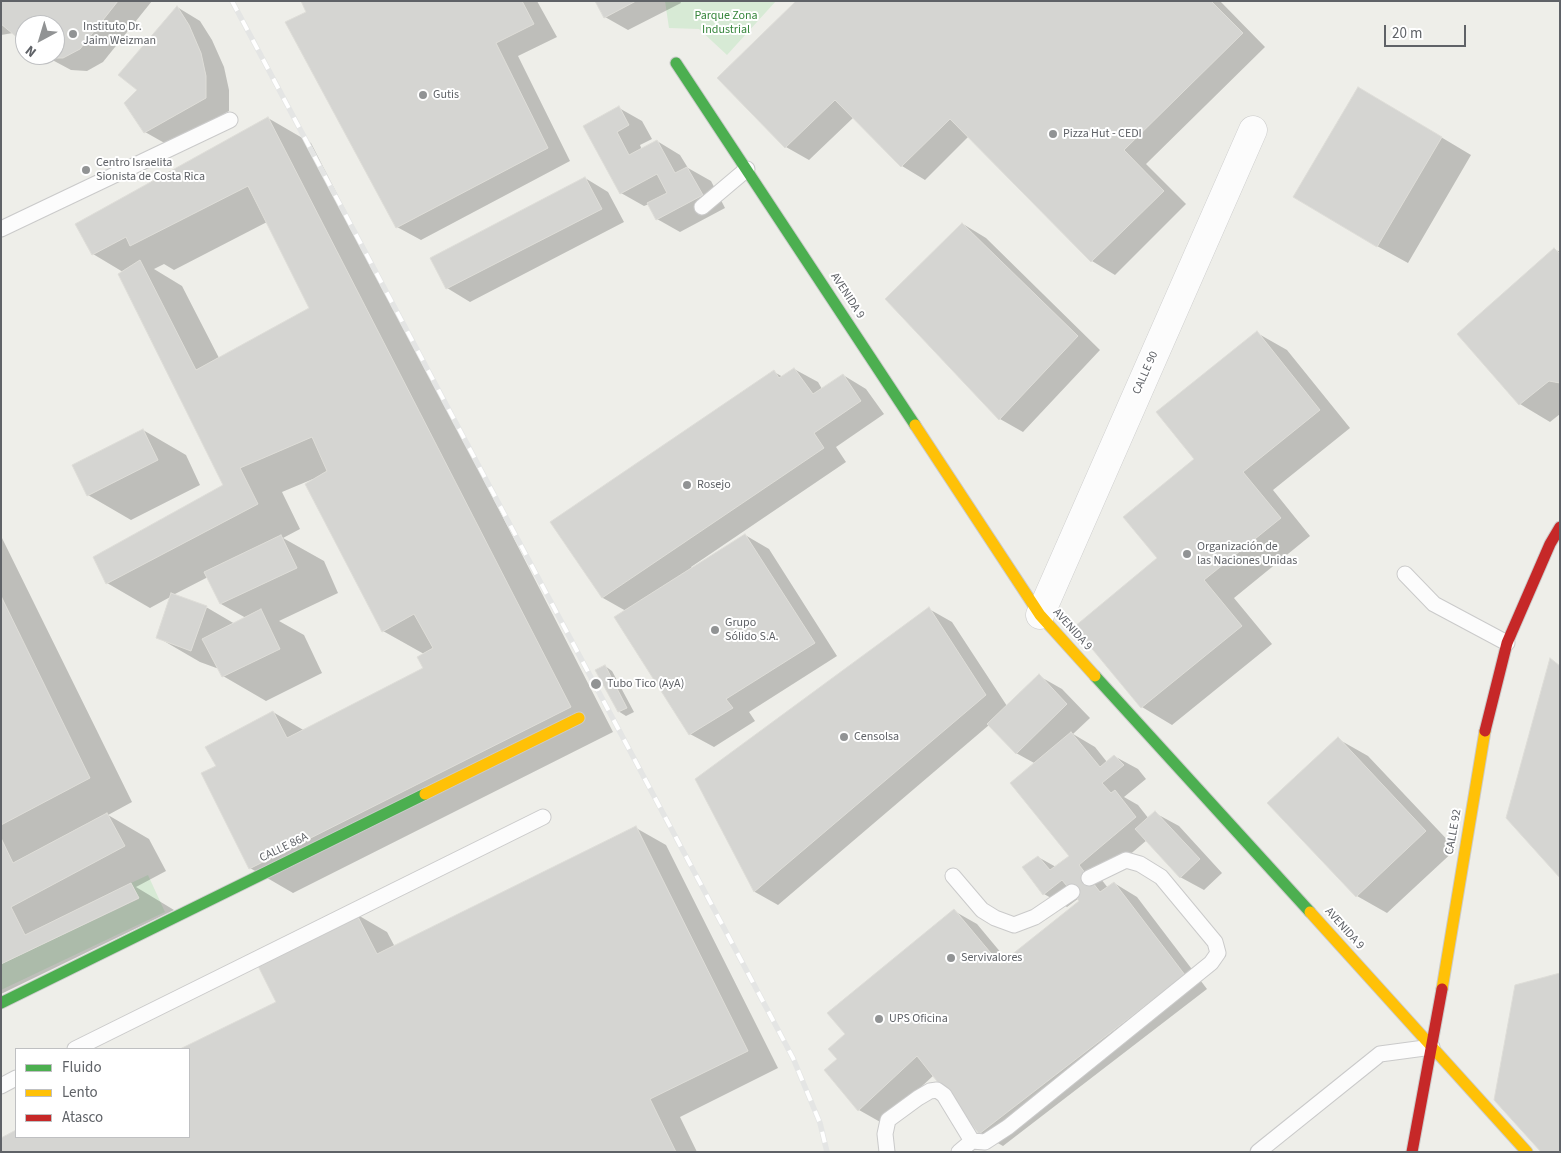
<!DOCTYPE html>
<meta charset="utf-8">
<style>
body{margin:0}
#map{position:relative;width:1561px;height:1153px;overflow:hidden;background:#eeeee9;font-family:"Source Sans 3",sans-serif}
canvas{display:block}
.frame{position:absolute;inset:0;border:2px solid #5f6267;pointer-events:none}
.legend{position:absolute;left:15px;top:1048px;width:175px;height:90px;box-sizing:border-box;background:#fff;border:1px solid #bfc0c2;margin:0;padding:6px 9px;list-style:none;font-size:15px;color:#5f6267}
.legend li{display:flex;align-items:center;gap:10px;height:25px}
.legend b{width:25px;border:1px solid #bfc0c2}
.north{position:absolute;left:15px;top:15px;width:50px;height:50px;box-sizing:border-box;background:#fff;border:1px solid #bfc0c2;border-radius:50%;rotate:219deg;font-size:14px;font-weight:700;line-height:20px;text-align:center;color:#5f6267}
.north::after{content:'';display:block;margin:auto;width:18px;height:22px;background:#919394;clip-path:polygon(50% 0,100% 100%,50% 72%,0 100%)}
.scale{position:absolute;left:1384px;top:25px;width:82px;height:22px;box-sizing:border-box;border:2px solid #5f6267;border-top:0;padding-left:6px;font-size:15px;line-height:18px;white-space:nowrap;color:#5f6267;-webkit-text-stroke:4px #fff;paint-order:stroke}
</style>
<div id="map">
<canvas width="1561" height="1153"></canvas>
<div class="frame"></div>
<ul class="legend">
<li><b style="height:6px;background:#4caf50"></b>Fluido</li>
<li><b style="height:6px;background:#ffc107"></b>Lento</li>
<li><b style="height:6px;background:#c62828"></b>Atasco</li>
</ul>
<div class="north">N</div>
<div class="scale">20 m</div>
</div>
<script>
const ctx = document.querySelector('canvas').getContext('2d');
ctx.lineJoin = 'round';
function fillPath(path, color) { ctx.fillStyle = color; ctx.fill(path, 'evenodd'); }
const shape = rows => new Path2D(rows.map(r => 'M' + r).join(''));
function strokePath(path, color, width, dash) { ctx.strokeStyle = color; ctx.lineWidth = width; ctx.lineCap = dash ? 'butt' : 'round'; ctx.setLineDash(dash || []); ctx.stroke(path); }
function write(font, color, halo, rows, align = 'center') {
  ctx.font = font + ' "Source Sans 3",sans-serif'; ctx.lineWidth = 4; ctx.setLineDash([]); ctx.textBaseline = 'middle'; ctx.strokeStyle = halo; ctx.fillStyle = color; for (const [text, x, y, turn = 0] of rows) {
    ctx.save(); ctx.translate(x, y); ctx.rotate((+turn || 0) * Math.PI / 180); ctx.textAlign = isNaN(turn) ? turn : align; if (halo) ctx.strokeText(text, 0, 0); ctx.fillText(text, 0, 0); ctx.restore();
  }
}
fillPath(shape([
 [665,1,776,1,727,55,699,29,669,28],
 [148,875,165,912,1,990,1,964,139,899,131,883]
]), '#d7ead5');
fillPath(shape([
 [1,1,152,1,103,62,87,71,71,70,43,55,55,55,55,25,25,25,25,42,13,33,1,35],
 [302,1,537,1,557,37,518,56,570,161,421,240,397,227],
 [597,1,680,1,681,3,628,30,605,17],
 [797,1,1220,1,1265,47,1146,164,1186,204,1115,275,1092,261,969,136,925,180,902,166,854,117,809,160,786,147,719,78],
 [177,7,200,21,212,40,224,67,229,90,229,111,168,145,145,132,139,90],
 [1389,106,1471,155,1408,263,1377,246],
 [619,108,642,121,652,139,640,145,642,150,657,141,680,155,688,168,711,181,725,208,680,232,657,219,649,204,644,206,621,193,585,126],
 [268,118,311,143,613,732,293,893,250,868,217,767,273,712,305,731,425,669,424,654,383,631,313,479,282,492,300,529,283,538,324,561,338,593,279,621,304,635,322,673,266,701,223,676,219,669,200,662,157,637,172,596,150,608,107,583,224,486,123,272,93,254],
 [267,222,311,308,219,358,182,286,154,269,164,264,174,270],
 [208,577,221,604,246,618,235,624,206,607,173,595],
 [585,178,608,192,624,222,470,302,447,288],
 [963,224,986,238,1100,350,1023,432,1000,419],
 [1554,249,1560,252,1560,414,1550,422,1520,404,1459,334],
 [1257,333,1287,350,1350,428,1273,490,1310,536,1234,598,1272,644,1172,725,1142,707,1159,559,1195,459],
 [794,369,818,382,822,389,843,375,866,389,884,414,836,447,846,462,691,567,692,569,745,535,769,549,837,656,749,712,755,721,714,747,690,734,626,611,603,598,552,522,774,372,783,377],
 [143,430,186,455,200,485,131,520,88,495],
 [1,536,132,802,108,815,149,839,166,871,136,887,174,910,1,994],
 [929,609,952,622,1007,706,1039,676,1062,689,1090,718,1073,734,1095,747,1107,762,1114,756,1138,769,1146,779,1124,797,1138,805,1149,819,1155,813,1179,826,1222,873,1204,890,1180,877,1147,840,1101,879,1108,888,1114,883,1137,897,1207,989,1003,1146,980,1133,934,1075,882,1123,859,1110,826,1070,839,1059,847,1034,954,911,977,924,1007,960,1081,901,1079,898,1067,907,1044,894,1038,857,1056,867,1071,856,1036,764,1016,753,989,725,778,905,755,892,696,780],
 [605,666,612,671,634,712,626,716,618,711],
 [1338,739,1368,756,1456,849,1387,913,1357,896],
 [636,828,666,845,778,1068,680,1117,697,1152,1,1152,1,1139,16,1132,16,1137,189,1137,189,1049,183,1049,277,1002,356,914,387,932,395,947]
]), '#0003');
const building = shape([
 [1,1,118,1,80,49,63,58,47,58,41,55,55,55,55,25,25,25,25,44,1,24,1,1],
 [301,1,522,1,534,24,496,43,548,148,396,228,285,22,306,12,301,1],
 [595,1,636,1,604,18,595,1],
 [796,1,1211,1,1243,33,1124,150,1164,191,1091,262,950,119,901,167,835,100,785,148,717,78,796,1],
 [177,6,189,25,201,53,206,76,206,98,144,133,124,103,137,90,118,75,177,6],
 [1358,87,1442,137,1377,247,1293,197,1358,87],
 [619,106,629,125,617,132,629,155,657,140,675,173,687,167,703,195,656,220,647,203,667,193,657,174,620,194,583,126,619,106],
 [268,117,571,707,249,869,201,773,216,766,205,747,273,711,287,738,423,668,417,657,433,648,414,614,382,632,305,484,327,471,312,437,240,468,258,504,106,584,93,557,223,485,118,274,140,260,196,370,309,308,248,186,130,246,126,237,92,255,75,224,268,117],
 [585,177,602,209,446,289,430,258,585,177],
 [962,223,1078,336,999,420,885,299,962,223],
 [1554,248,1560,254,1560,383,1549,381,1519,405,1457,334,1554,248],
 [1257,331,1320,410,1243,472,1281,518,1204,580,1242,626,1141,708,1074,627,1157,558,1123,517,1194,459,1156,412,1257,331],
 [794,368,813,394,843,374,861,401,814,433,824,448,602,598,550,522,774,370,779,378,794,368],
 [143,429,158,460,87,496,72,465,143,429],
 [745,534,815,643,726,699,733,708,689,735,614,617,745,534],
 [281,535,297,568,220,604,204,572,281,535],
 [171,593,207,606,191,651,156,638,171,593],
 [1,596,90,778,1,825,1,596],
 [929,607,986,695,754,892,695,779,929,607],
 [261,609,280,649,222,677,202,639,261,609],
 [1550,658,1560,666,1560,878,1506,818,1550,658],
 [605,665,627,708,618,712,595,670,605,665],
 [1039,674,1067,704,1016,754,987,724,1039,674],
 [1071,732,1100,767,1114,755,1124,765,1102,783,1111,793,1115,790,1136,817,1079,865,1100,892,1114,882,1185,975,979,1134,917,1056,858,1111,824,1070,837,1059,828,1049,845,1034,827,1013,954,909,1000,964,1079,901,1062,880,1043,895,1022,867,1038,856,1050,870,1069,856,1010,783,1071,732],
 [1338,737,1426,831,1356,897,1267,803,1338,737],
 [1155,811,1200,859,1180,878,1135,829,1155,811],
 [107,813,125,846,11,907,25,935,131,883,139,898,1,964,1,838,13,863,107,813],
 [636,826,748,1051,650,1099,676,1152,1,1152,1,1138,16,1130,16,1137,189,1137,189,1049,180,1049,276,1002,256,962,356,913,377,954,636,826],
 [1560,973,1560,1152,1541,1152,1494,1100,1515,985,1560,973]
]);
fillPath(building, '#d5d5d2');
strokePath(building, '#deddd8', 1);
const lane = shape([
 [702,207,747,169],
 [1,229,230,120],
 [1405,574,1434,604,1507,643],
 [953,876,982,910,995,918,1014,925,1035,917,1072,892],
 [75,1049,543,817],
 [1,1086,16,1078],
 [887,1152,885,1134,888,1120,918,1098,930,1091,937,1090,944,1095,972,1141],
 [959,1152,972,1141,985,1142,1008,1127,1211,963,1218,953,1215,942,1161,877,1140,864,1126,860,1089,878],
 [1258,1152,1380,1054,1432,1047]
]);
const street = shape([
 [1040,615,1253,130]
]);
const fast = shape([
 [676,63,915,425],
 [1095,676,1310,912],
 [1,1003,425,794]
]);
const slow = shape([
 [915,425,1040,615,1095,676],
 [425,794,579,718],
 [1310,912,1527,1152],
 [1442,989,1485,731]
]);
const jam = shape([
 [1485,731,1507,643,1550,544,1560,527],
 [1412,1152,1442,989]
]);
strokePath(lane, '#cacaca', 17);
strokePath(street, '#cacaca', 29);
strokePath(fast, '#cbcbcb', 13);
strokePath(slow, '#cbcbcb', 13);
strokePath(jam, '#cbcbcb', 13);
strokePath(lane, '#fcfcfc', 15);
strokePath(street, '#fcfcfc', 28);
strokePath(fast, '#4caf50', 11);
strokePath(slow, '#ffc107', 11);
strokePath(jam, '#c62828', 11);
const rail = shape([
 [232,1,793,1058,820,1123,827,1152]
]);
strokePath(rail, '#e4e5e4', 5.5);
strokePath(rail, '#fff', 4, [11]);
for (const [x, y, r, color] of [
 [73,34,5,"#919394"],
 [423,95,5,"#919394"],
 [1053,134,5,"#919394"],
 [86,170,5,"#919394"],
 [687,485,5,"#919394"],
 [1187,554,5,"#919394"],
 [715,630,5,"#919394"],
 [596,684,6,"#919394"],
 [844,737,5,"#919394"],
 [951,958,5,"#919394"],
 [879,1019,5,"#919394"]
]) { const dot = new Path2D(); dot.arc(x, y, r, 0, 2 * Math.PI); ctx.fillStyle = color; ctx.fill(dot); strokePath(dot, '#fff', 2); }
write('12px', '#37863c', '#fff', [
 ["Parque Zona",726,16],
 ["Industrial",726,30]
]);
write('12px', '#5f6267', '#fff', [
 ["Instituto Dr.",83,27],
 ["Jaim Weizman",83,41],
 ["Gutis",433,95],
 ["Pizza Hut - CEDI",1063,134],
 ["Centro Israelita",96,163],
 ["Sionista de Costa Rica",96,177],
 ["Rosejo",697,485],
 ["Organización de",1197,547],
 ["las Naciones Unidas",1197,561],
 ["Grupo",725,623],
 ["Sólido S.A.",725,637],
 ["Tubo Tico (AyA)",607,684],
 ["Censolsa",854,737],
 ["Servivalores",961,958],
 ["UPS Oficina",889,1019]
], 'left');
write('12px', '#5f6267', '#fff', [
 ["AVENIDA 9",847,296,57],
 ["CALLE 90",1146,373,-66],
 ["AVENIDA 9",1072,630,48],
 ["CALLE 92",1454,832,-80],
 ["CALLE 86A",284,848,-26],
 ["AVENIDA 9",1344,929,48]
]);
</script>
